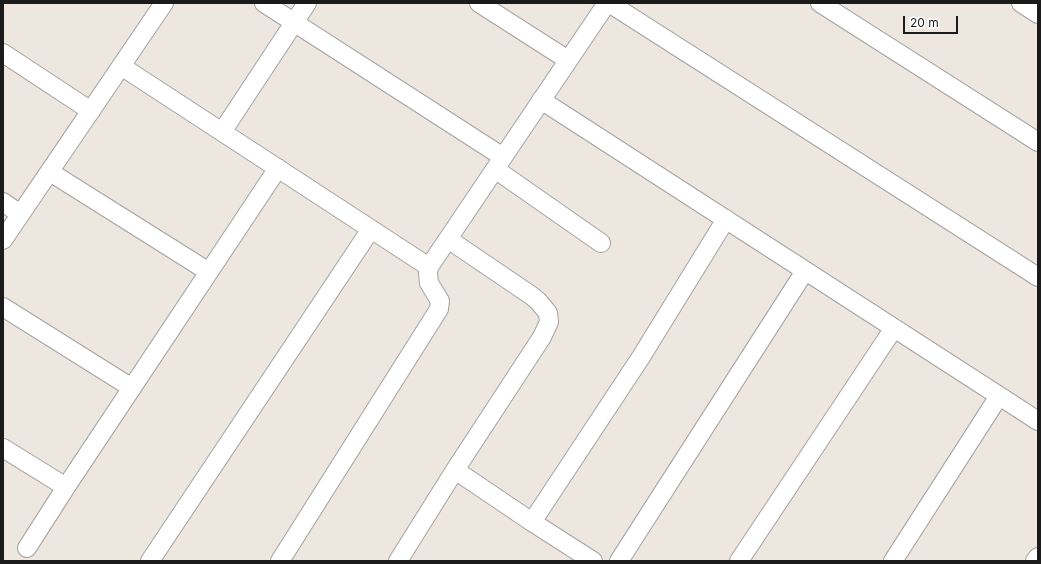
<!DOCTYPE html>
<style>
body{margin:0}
#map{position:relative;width:1041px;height:564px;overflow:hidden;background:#ede7e0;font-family:Inter,sans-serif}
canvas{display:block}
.frame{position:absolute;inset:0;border:4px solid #1b1b1b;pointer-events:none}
.scale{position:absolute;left:903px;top:16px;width:55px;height:18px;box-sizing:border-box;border:2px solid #1b1b1b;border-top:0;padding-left:5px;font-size:12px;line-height:14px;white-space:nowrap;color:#1b1b1b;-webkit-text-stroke:3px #fff;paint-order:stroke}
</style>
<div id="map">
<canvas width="1041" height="564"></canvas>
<div class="frame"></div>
<div class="scale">20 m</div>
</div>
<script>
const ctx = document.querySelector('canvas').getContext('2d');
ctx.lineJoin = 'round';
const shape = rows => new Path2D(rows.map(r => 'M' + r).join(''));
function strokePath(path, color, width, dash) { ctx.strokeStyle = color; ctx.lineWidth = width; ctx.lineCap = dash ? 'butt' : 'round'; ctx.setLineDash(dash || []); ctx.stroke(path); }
const minor = shape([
 [264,3,503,157],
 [479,3,568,60],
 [609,3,1038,277],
 [820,3,1038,142],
 [1021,3,1038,14],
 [3,53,91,111],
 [121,66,429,267],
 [541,100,1038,421],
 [222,132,307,3],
 [495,169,601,243],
 [50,172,209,272],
 [3,202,20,214],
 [3,240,164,3],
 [3,307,132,388],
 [3,448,66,487],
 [455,470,532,522],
 [27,548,66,487,278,168],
 [150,561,371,229],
 [280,561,439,309,440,301,429,283,428,273,429,267,607,3],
 [398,561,455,470,542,337,549,322,548,313,538,301,532,296,448,239],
 [593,561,532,522,641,357,726,219],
 [619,561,805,271],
 [739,561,894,328],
 [893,561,999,396],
 [1035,561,1038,557]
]);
strokePath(minor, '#a2a2a2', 20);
strokePath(minor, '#fff', 18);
</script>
